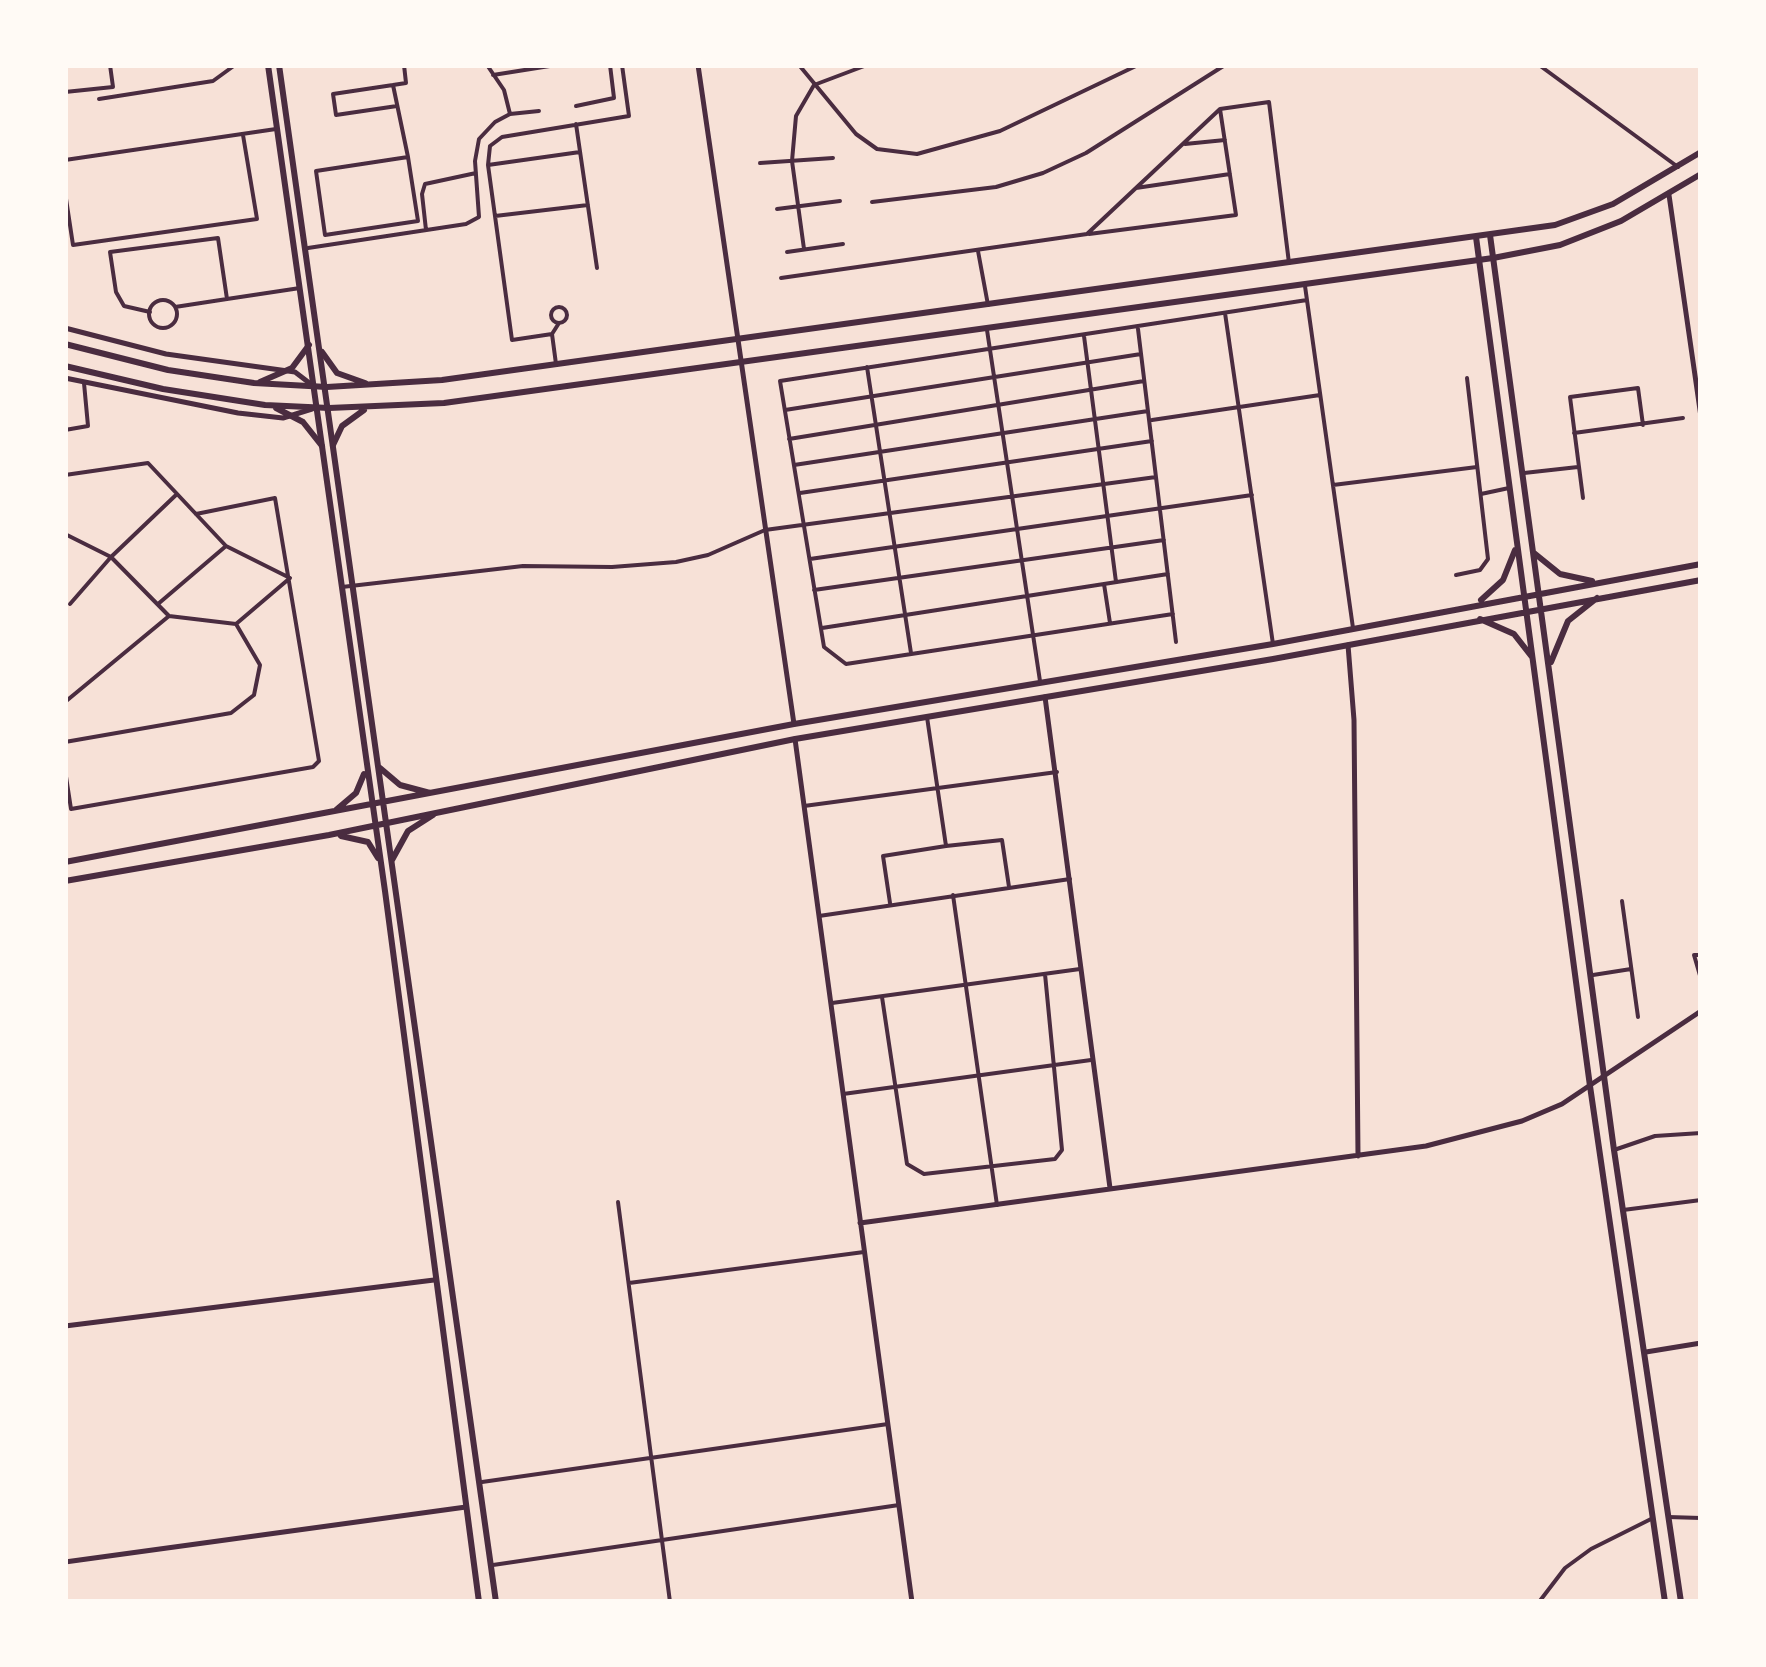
<!DOCTYPE html>
<style>
body{margin:0}
#map{position:relative;width:1766px;height:1667px;overflow:hidden;background:#f7e1d7;font-family:Lato,sans-serif}
canvas{display:block}
.frame{position:absolute;inset:0;border:68px solid #fffaf5;pointer-events:none}
</style>
<div id="map">
<canvas width="1766" height="1667"></canvas>
<div class="frame"></div>
</div>
<script>
const ctx = document.querySelector('canvas').getContext('2d');
ctx.lineJoin = 'round';
const shape = rows => new Path2D(rows.map(r => 'M' + r).join(''));
function strokePath(path, color, width, dash) { ctx.strokeStyle = color; ctx.lineWidth = width; ctx.lineCap = dash ? 'butt' : 'round'; ctx.setLineDash(dash || []); ctx.stroke(path); }
strokePath(shape([
 [404,65,406,83,393,85,408,157,418,221,325,235,316,171,408,157],
 [799,65,856,134,877,149,917,154,1000,131,1138,65],
 [1539,65,1678,167],
 [493,75,556,65],
 [393,85,333,94,336,115,397,106],
 [65,92,113,87,110,65],
 [99,99,213,81,235,65],
 [576,106,614,98,610,65],
 [510,114,539,111],
 [576,124,597,268],
 [1185,144,1225,140],
 [65,160,276,129],
 [760,163,833,158],
 [488,165,490,146,502,137,629,116,622,65],
 [1136,188,1230,174],
 [65,192,73,245,257,219,243,135],
 [872,202,996,187,1043,173,1086,153,1225,65],
 [777,209,840,201],
 [495,216,588,205],
 [426,230,422,194,425,184,476,173],
 [1089,234,1236,215,1220,109],
 [308,248,466,224,479,217,475,161,479,139,495,122,510,114,504,90,487,65],
 [804,249,792,161,796,116,814,85,867,65],
 [978,251,988,305],
 [787,252,843,244],
 [781,278,1087,234,1220,109,1269,102,1289,263],
 [1305,286,1353,628],
 '149 314a14 14 0 1 1 28 0a14 14 0 1 1-28 0Z',
 '551 315a8 8 0 1 1 16 0a8 8 0 1 1-16 0Z',
 [175,307,227,299],
 [150,312,124,306,116,292,110,252,218,238,227,299,300,288],
 [1225,313,1273,644],
 [1138,329,1176,642],
 [987,330,1040,681],
 [552,334,512,340,488,165,580,152],
 [1084,336,1116,582],
 [556,364,552,334,559,323],
 [867,367,911,653],
 [785,410,1141,354],
 [1152,420,1320,395],
 [65,430,88,426,84,383],
 [1574,433,1683,418],
 [789,439,1144,381],
 [794,465,1148,411],
 [1524,473,1578,467],
 [65,475,148,463,226,546,290,578,236,624],
 [1333,485,1477,467],
 [800,493,1152,441],
 [1481,494,1509,488],
 [1583,498,1570,397,1638,388,1643,425],
 [65,534,111,557,169,616],
 [810,559,1252,495],
 [1456,575,1480,570,1488,559,1467,378],
 [1104,584,1110,623],
 [342,587,523,566,612,567,676,562,708,555,765,530,1156,477],
 [814,590,1164,540],
 [70,604,111,557,177,494],
 [158,604,226,546],
 [1173,614,846,664,824,647,780,381,1307,300],
 [822,628,1168,574],
 [65,702,169,616,236,624,260,665,254,695,231,713,65,742],
 [927,717,946,846],
 [65,770,71,809,313,767,319,761,275,498,196,514],
 [804,806,1057,772],
 [953,895,997,1205],
 [1622,901,1638,1017],
 [890,903,883,856,946,846,1002,840,1009,887],
 [819,916,1070,879],
 [1701,955,1694,955,1701,979],
 [1593,975,1631,969],
 [882,997,907,1164,924,1174,1055,1159,1062,1150,1045,974],
 [832,1003,1080,969],
 [843,1094,1091,1060],
 [1614,1150,1655,1136,1701,1133],
 [618,1202,670,1602],
 [1623,1210,1701,1200],
 [629,1283,864,1252],
 [482,1482,888,1424],
 [1668,1517,1701,1518],
 [493,1565,899,1505],
 [1539,1602,1565,1568,1591,1549,1653,1518]
]), '#4a2c40', 4);
strokePath(shape([
 [698,65,794,724],
 [1669,195,1701,417],
 [65,328,166,354,295,372,312,385],
 [65,378,238,413,283,418,312,409],
 [1348,645,1354,720,1358,1156],
 [1045,697,1110,1188],
 [795,739,912,1602],
 [860,1223,1426,1146,1522,1121,1562,1104,1701,1011],
 [65,1326,434,1280],
 [1646,1352,1701,1343],
 [65,1562,466,1507]
]), '#4a2c40', 5);
strokePath(shape([
 [268,65,385,891,479,1602],
 [279,65,496,1602],
 [1490,235,1614,1150,1681,1602],
 [1476,237,1590,1086,1665,1602],
 [1534,553,1560,574,1592,581],
 [1481,600,1503,580,1515,550],
 [1480,619,1514,634,1532,657],
 [1551,662,1568,621,1597,598],
 [380,768,400,785,430,793],
 [336,810,356,793,364,774],
 [341,836,368,842,378,858],
 [392,860,408,831,433,815],
 [65,862,794,724,1273,644,1701,564],
 [65,881,329,835,795,739,1273,659,1701,580]
]), '#4a2c40', 6);
strokePath(shape([
 [65,344,168,370,254,383,327,387,442,380,1555,225,1613,204,1701,152],
 [322,352,337,373,365,383],
 [65,366,163,389,265,405,329,408,444,403,1493,258,1560,245,1621,221,1701,174],
 [260,382,292,368,309,345],
 [276,408,303,422,322,446],
 [333,445,342,426,364,410]
]), '#4a2c40', 6);
</script>
